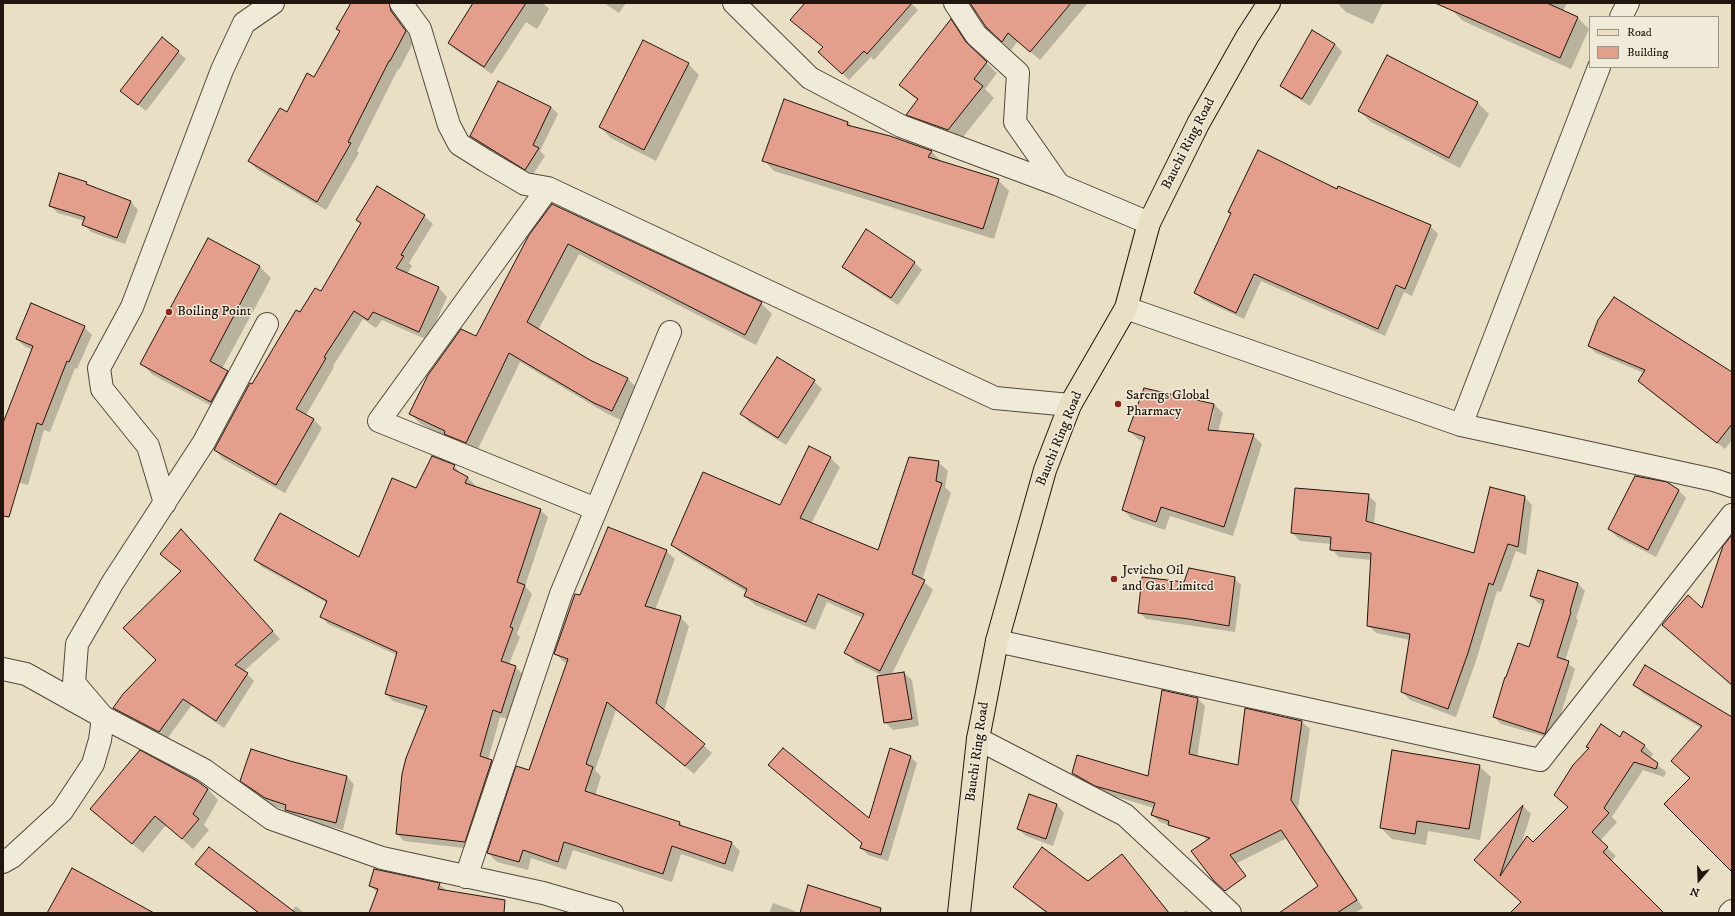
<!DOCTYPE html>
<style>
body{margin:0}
#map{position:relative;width:1735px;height:916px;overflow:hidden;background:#e8dfc5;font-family:"IM FELL DW Pica",serif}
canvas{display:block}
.frame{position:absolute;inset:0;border:4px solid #21160d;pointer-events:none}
.legend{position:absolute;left:1589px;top:16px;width:130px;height:52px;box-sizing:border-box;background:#f0ead9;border:1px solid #9d9587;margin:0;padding:5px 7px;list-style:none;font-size:12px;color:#21160d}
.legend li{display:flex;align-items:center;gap:8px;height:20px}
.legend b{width:20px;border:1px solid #9d9587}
.north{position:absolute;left:1679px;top:860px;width:40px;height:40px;-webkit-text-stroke:3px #f0ead9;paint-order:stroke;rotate:199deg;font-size:11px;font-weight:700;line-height:16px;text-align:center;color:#21160d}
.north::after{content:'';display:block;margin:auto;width:14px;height:18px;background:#21160d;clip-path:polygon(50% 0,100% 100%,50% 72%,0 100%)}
</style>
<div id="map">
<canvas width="1735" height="916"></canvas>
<div class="frame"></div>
<ul class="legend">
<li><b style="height:5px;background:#e8dfc5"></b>Road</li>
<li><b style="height:11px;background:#e49e8c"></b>Building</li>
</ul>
<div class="north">N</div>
</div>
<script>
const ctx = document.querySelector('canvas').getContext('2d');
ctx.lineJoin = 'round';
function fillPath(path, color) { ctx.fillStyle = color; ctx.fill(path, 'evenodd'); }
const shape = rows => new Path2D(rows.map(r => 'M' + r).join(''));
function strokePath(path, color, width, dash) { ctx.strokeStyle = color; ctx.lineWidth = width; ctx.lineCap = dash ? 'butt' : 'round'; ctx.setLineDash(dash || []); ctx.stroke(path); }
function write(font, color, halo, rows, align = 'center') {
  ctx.font = font + ' "IM FELL DW Pica",serif'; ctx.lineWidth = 3; ctx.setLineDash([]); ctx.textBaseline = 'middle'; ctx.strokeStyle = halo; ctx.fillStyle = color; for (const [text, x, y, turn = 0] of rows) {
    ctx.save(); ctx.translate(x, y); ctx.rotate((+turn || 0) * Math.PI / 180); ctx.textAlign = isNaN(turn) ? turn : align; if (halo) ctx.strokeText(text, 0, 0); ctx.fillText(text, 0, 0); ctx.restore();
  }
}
fillPath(shape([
 [356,3,390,3,396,9,399,21,414,41,399,70,398,69,357,151,359,153,326,210,258,170,249,161,315,78,340,32,338,29],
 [475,3,543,3,549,9,537,29,526,22,492,74,456,50,449,43],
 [604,3,626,3,619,13],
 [806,3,911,3,918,10,874,60,871,57,849,80,826,58,824,47,791,20],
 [971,3,1088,3,1040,60,1018,41,1011,50,996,36],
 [1340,3,1383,3,1373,24,1346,12,1339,5],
 [1455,3,1567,3,1563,11,1578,18,1589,29,1571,69,1463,21,1452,10],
 [951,20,962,31,975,52,997,73,985,89,994,98,960,141,918,125,907,114,918,101,900,85],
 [162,38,186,59,146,111,121,91],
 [1335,44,1342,52,1310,106,1289,93,1281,86],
 [1387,57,1478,103,1489,114,1460,168,1371,122,1359,111],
 [688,64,699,75,656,161,611,138,600,127],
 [551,107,558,114,540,151,545,156,532,176,478,143,471,136],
 [848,122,853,128,889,137,932,152,942,162,998,180,1009,191,994,239,774,171,764,160],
 [86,183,90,186,131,202,138,210,125,244,91,232,84,224,85,221,58,213,50,206],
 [1338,190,1430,226,1438,234,1412,296,1404,292,1385,336,1261,281,1244,319,1203,300,1196,293,1231,214,1229,212],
 [552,205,761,303,772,314,756,345,579,254,538,330,590,360,627,378,638,389,623,421,606,413,520,362,476,453,421,424,410,414,477,337],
 [424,216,433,224,409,263,412,266,407,274,439,288,447,297,428,340,382,320,376,328,363,319,333,366,334,367,306,415,313,419,322,428,285,493,223,459,215,450,252,385,300,313,321,293,361,224,357,220],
 [208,239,260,267,271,278,222,369,238,383,223,412,153,375,142,364],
 [914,262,922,270,898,305,851,274,843,266],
 [84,327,92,335,77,369,75,368,50,432,44,430,28,485,3,478,3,426,32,350,24,346,17,339],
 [1589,346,1732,373,1732,440,1725,449,1646,388,1644,373,1596,353],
 [778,358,814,381,822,389,786,445,749,422,742,414],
 [1214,404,1223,413,1218,432,1253,435,1262,444,1233,536,1170,516,1165,530,1132,519,1123,510,1144,442,1138,439,1129,431],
 [1212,410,1214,410,1208,435,1206,435],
 [433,457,454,466,461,474,468,478,475,485,475,486,540,510,548,517,525,586,532,594,517,634,520,637,509,664,515,667,523,674,508,719,500,717,488,760,492,761,499,768,472,849,404,841,397,834,426,711,393,701,386,694,397,655,328,624,321,616,327,603,262,567,255,560,359,558,417,489],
 [830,458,840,467,811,524,878,552,938,462,948,471,945,487,951,493,922,580,933,590,892,674,904,673,912,680,919,726,893,730,885,722,883,676,855,662,846,652,863,618,827,602,815,630,755,605,745,596,747,592,682,554,672,545,780,507],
 [1666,483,1679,491,1686,498,1656,557,1617,537,1609,529],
 [1368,495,1376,503,1374,524,1475,555,1524,496,1532,505,1526,555,1516,551,1501,592,1497,591,1476,661,1456,717,1410,700,1402,692,1410,640,1376,633,1368,625,1372,560,1339,557,1331,549,1332,544,1300,541,1292,533],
 [189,538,280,639,244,671,254,681,224,728,191,706,167,739,122,715,114,708,157,660,181,571],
 [1732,544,1732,686,1663,625,1702,610],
 [666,551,675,559,655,610,680,617,689,626,664,711,712,753,694,774,616,710,595,770,601,776,595,796,680,823,685,828,731,842,740,851,733,872,681,854,672,882,573,850,566,870,531,858,528,870,497,862,488,853,530,771,568,663,564,662,555,653,581,597],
 [1234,578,1241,585,1235,632,1146,619,1140,613,1185,583],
 [1578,584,1585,591,1576,618,1578,620,1565,661,1575,669,1553,739,1501,724,1494,717,1529,648,1543,605,1538,603,1531,596],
 [1634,685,1732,718,1732,870,1691,779,1672,761,1701,728,1644,694],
 [1198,699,1205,706,1197,757,1238,767,1246,709,1302,722,1310,729,1298,808,1363,908,1355,913,1295,913,1319,887,1287,838,1225,869,1192,818,1174,827,1160,822,1152,815,1154,808,1104,793,1080,781,1073,773,1148,778],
 [1624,733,1645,746,1653,754,1650,759,1666,772,1664,777,1643,770,1612,817,1617,822,1600,841,1616,856,1611,861,1662,913,1511,913,1522,902,1475,860,1523,806,1531,814,1521,845,1533,843,1569,808,1590,749,1587,747,1620,738],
 [251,750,347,777,354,784,343,830,293,817,286,810,273,806,249,788,241,780],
 [910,756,917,763,888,861,868,855,861,848,862,843,769,765,870,820],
 [1479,766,1491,777,1480,840,1428,831,1426,845,1392,839,1381,828],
 [208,789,218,800,204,825,209,830,193,849,166,825,143,853,92,809],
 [1030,796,1057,805,1064,813,1053,846,1026,836,1018,829],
 [1122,856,1170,913,1046,913,1014,887,1088,882],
 [197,864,292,911,296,906,304,913,258,913,204,872],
 [439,884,447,891,481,913,370,913,378,893,370,886],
 [773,903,795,911,797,913,769,913],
 [1186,910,1189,913,1182,913]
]), '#0003');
const building = shape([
 [351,3,389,3,391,11,406,31,390,61,389,61,348,142,351,143,317,202,248,161,280,108,287,112,307,73,314,77,340,31,336,29,351,3],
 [473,3,526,3,484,67,448,43,473,3],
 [805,3,912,3,867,54,864,51,842,74,818,52,823,47,790,20,805,3],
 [970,3,1071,3,1030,52,1008,33,1002,42,986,27,970,3],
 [1435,3,1547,3,1578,17,1560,58,1435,3],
 [951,19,966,42,987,62,974,79,983,86,948,130,906,115,918,99,899,85,951,19],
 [1312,30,1335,44,1302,99,1280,86,1312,30],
 [162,37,179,51,138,105,120,91,162,37],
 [643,40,689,63,644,150,599,127,643,40],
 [1387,55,1478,102,1449,158,1358,111,1387,55],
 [498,81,551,107,533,145,539,148,525,170,470,136,498,81],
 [784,99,848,122,847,125,890,136,932,151,928,157,999,179,983,229,762,161,784,99],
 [1258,150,1337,189,1338,186,1431,225,1405,289,1396,285,1378,329,1254,274,1236,313,1194,293,1231,213,1228,212,1258,150],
 [59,173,87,182,86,184,131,201,117,238,82,225,85,217,49,206,59,173],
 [377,186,425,215,401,255,404,256,396,268,439,287,419,332,373,312,368,320,354,311,324,357,326,358,296,409,314,419,276,485,214,450,250,383,252,384,296,310,300,312,315,288,321,291,361,223,356,220,377,186],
 [552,204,762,302,745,335,568,244,527,322,590,360,628,378,612,411,594,403,509,353,466,443,444,434,445,431,409,414,428,375,461,329,476,336,529,235,552,204],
 [866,229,915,262,891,298,842,267,866,229],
 [208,238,260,266,210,361,228,371,211,402,140,364,208,238],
 [1614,297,1732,372,1732,424,1717,443,1638,381,1645,370,1588,346,1598,320,1614,297],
 [31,303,85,326,69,362,67,361,42,425,37,423,9,517,3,516,3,423,33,346,16,339,31,303],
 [777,357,815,380,778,438,740,414,777,357],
 [1144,388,1214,404,1208,430,1254,434,1224,527,1161,507,1156,522,1122,510,1145,437,1128,431,1144,388],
 [809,446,831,457,800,518,878,550,909,457,939,461,936,481,942,483,912,574,925,580,880,671,844,653,864,614,818,594,806,622,744,596,747,589,671,545,703,472,780,505,809,446],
 [432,456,455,465,453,469,468,477,465,483,541,509,517,582,525,585,510,627,513,628,501,661,516,666,501,713,493,710,480,756,492,760,465,842,396,834,402,774,406,758,427,706,385,694,397,652,320,617,327,601,254,560,280,513,359,557,392,478,416,488,432,456],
 [1635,476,1667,482,1679,490,1648,550,1608,529,1635,476],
 [1490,487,1525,496,1518,547,1508,544,1493,585,1489,583,1468,653,1448,709,1401,692,1410,634,1367,626,1371,553,1330,550,1331,537,1291,533,1295,488,1369,494,1366,521,1474,553,1490,487],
 [608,527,667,550,645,606,681,616,656,703,705,744,685,766,607,702,586,764,593,767,585,791,680,822,679,825,732,842,725,864,672,846,663,874,564,842,558,862,523,850,519,862,487,853,516,766,529,770,568,659,554,654,575,594,580,595,608,527],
 [181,529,273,631,235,665,248,673,216,721,183,699,159,732,113,708,123,694,156,660,123,628,181,571,160,554,181,529],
 [1732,535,1732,685,1662,625,1688,595,1702,608,1723,546,1732,535],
 [1189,568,1235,577,1229,626,1189,619,1138,613,1142,577,1184,582,1189,568],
 [1538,570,1578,583,1570,611,1571,612,1557,657,1569,661,1545,734,1493,717,1505,677,1506,677,1518,643,1529,647,1544,600,1530,596,1538,570],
 [1645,665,1732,717,1732,872,1664,804,1690,778,1671,761,1702,726,1633,685,1645,665],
 [904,672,912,719,884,723,877,676,904,672],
 [1162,690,1198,698,1189,754,1238,765,1245,708,1302,721,1291,800,1357,900,1337,913,1279,913,1318,886,1281,830,1230,855,1246,876,1225,891,1214,881,1191,851,1210,838,1168,825,1169,821,1151,815,1155,803,1095,786,1072,773,1077,755,1148,776,1162,690],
 [1601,724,1620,737,1623,731,1645,745,1641,751,1658,763,1656,769,1634,762,1604,808,1609,813,1592,832,1608,847,1603,852,1664,913,1510,913,1521,902,1474,860,1523,805,1500,876,1527,836,1533,842,1568,807,1554,795,1573,765,1589,748,1586,747,1601,724],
 [783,748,869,818,890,748,911,756,881,855,860,848,862,843,768,765,783,748],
 [251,749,290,761,347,776,336,823,285,810,286,805,265,798,240,781,251,749],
 [140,750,197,781,208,789,193,814,199,819,182,839,155,816,132,844,90,809,140,750],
 [1392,750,1480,765,1469,829,1417,821,1415,834,1380,828,1392,750],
 [1029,794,1057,804,1046,839,1017,829,1029,794],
 [209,847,296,913,259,913,195,864,209,847],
 [1042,847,1088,881,1122,854,1169,913,1048,913,1013,887,1042,847],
 [72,868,154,913,47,913,72,868],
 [374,869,440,883,438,889,505,900,504,913,369,913,378,889,369,886,374,869],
 [808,885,881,908,880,913,800,913,808,885]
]);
fillPath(building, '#e49e8c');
strokePath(building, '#21160d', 1);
const street = shape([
 [401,3,420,29,449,125,459,144,486,161,525,184,548,188,995,398,1070,405],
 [734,3,810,78,901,126,1059,185],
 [955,3,976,35,1018,73,1015,122,1059,185,1149,223],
 [1621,17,1628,3],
 [548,188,379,421,596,509],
 [1126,308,1461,425,1714,480,1732,486],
 [267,324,204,442,113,582,77,644,74,683,103,717,204,770,272,819,382,858,543,893,612,913],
 [1461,425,1599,67],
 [165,503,148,446,102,389,99,368,132,307,222,70,244,23,273,3],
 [997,641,1540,760,1732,515],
 [3,669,26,674,103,717,100,740,93,764,62,811,12,857,3,862],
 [978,739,1125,815,1230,913],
 [466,877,561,594,670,332],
 [1730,913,1732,911]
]);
const primary = shape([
 [959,913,978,739,997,641,1045,470,1070,405,1126,308,1149,223,1198,124,1247,37,1269,3]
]);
strokePath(street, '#53483b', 24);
strokePath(primary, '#21160d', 24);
strokePath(street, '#f0ead9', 22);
strokePath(primary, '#e8dfc5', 22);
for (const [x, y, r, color] of [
 [169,312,4,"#8f2418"],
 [1118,404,4,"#8f2418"],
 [1114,579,4,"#8f2418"]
]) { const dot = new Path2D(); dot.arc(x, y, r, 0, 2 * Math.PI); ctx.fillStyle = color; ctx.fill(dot); strokePath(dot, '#f0ead9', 1.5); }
write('14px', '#21160d', '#f0ead9', [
 ["Bauchi Ring Road",1189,144,-63],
 ["Bauchi Ring Road",1060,439,-68],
 ["Bauchi Ring Road",978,752,-82]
]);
write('14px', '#21160d', '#f0ead9', [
 ["Boiling Point",177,312],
 ["Sarengs Global",1126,396],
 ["Pharmacy",1126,412],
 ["Jevicho Oil",1122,571],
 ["and Gas Limited",1122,587]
], 'left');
</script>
